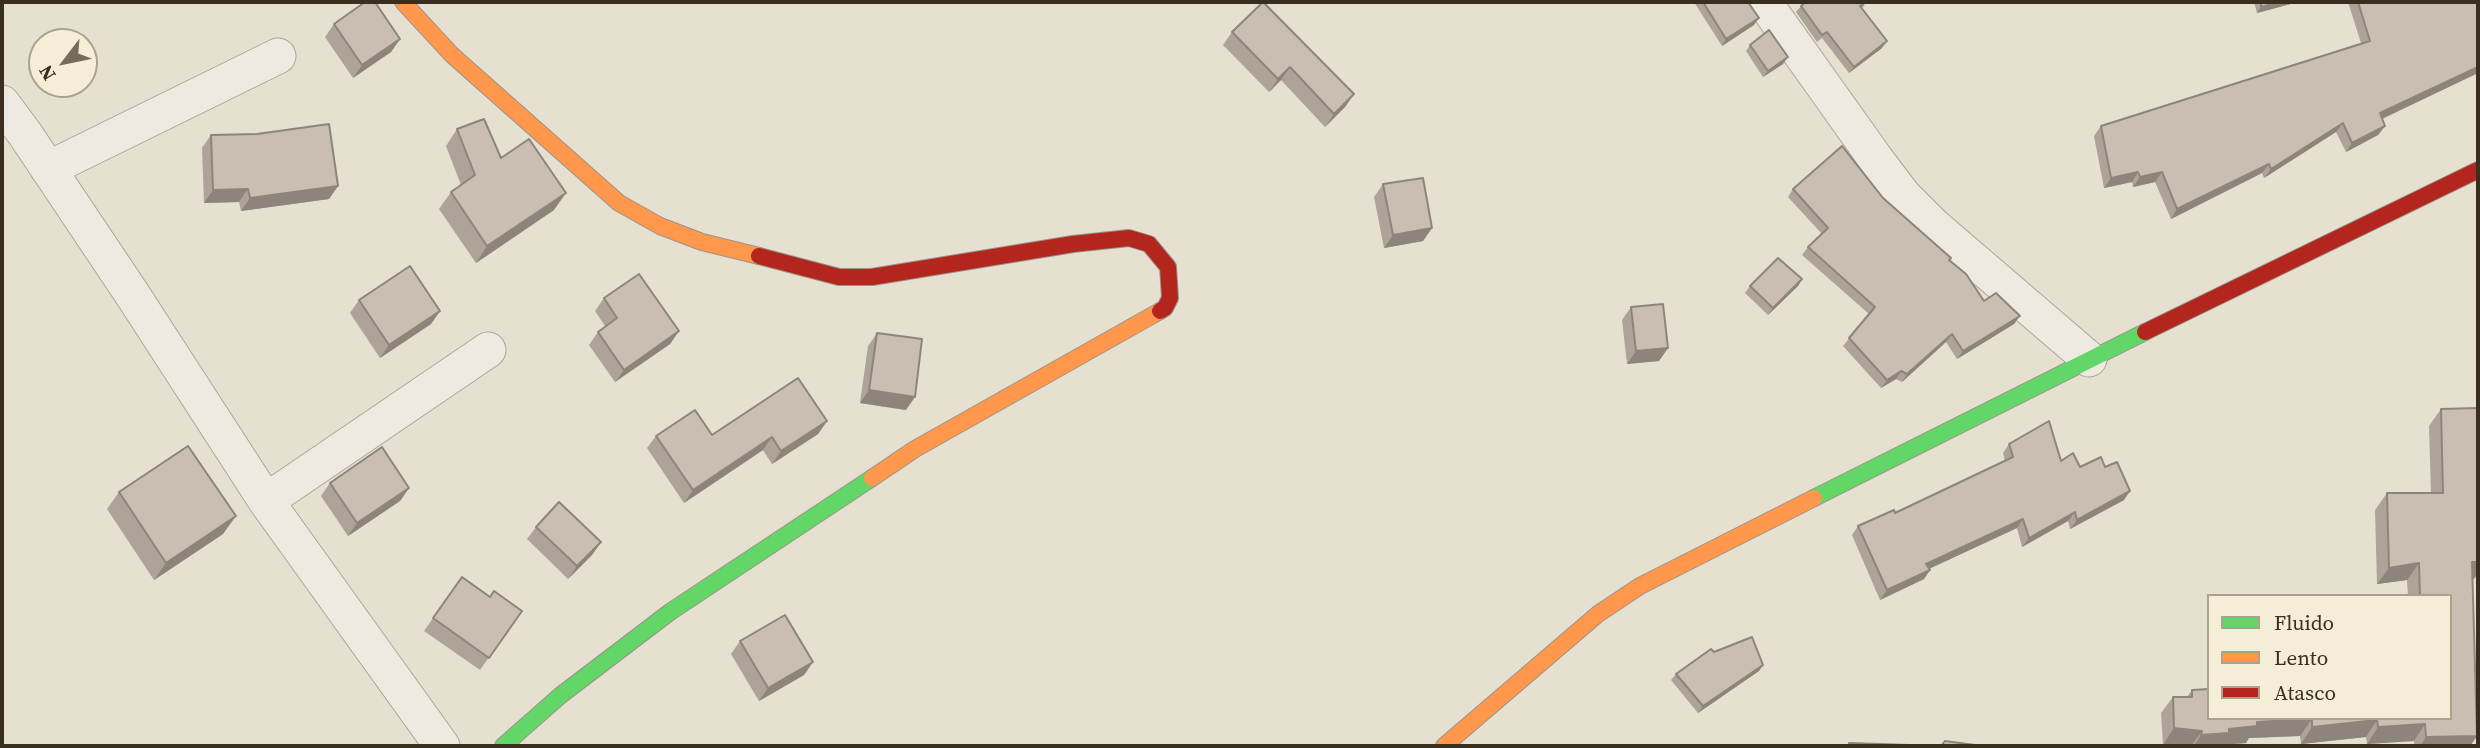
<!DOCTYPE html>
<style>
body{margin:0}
#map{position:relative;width:2480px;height:748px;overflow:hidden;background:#e5e0d0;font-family:"Source Serif 4",serif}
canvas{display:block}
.frame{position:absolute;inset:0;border:4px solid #3a2e20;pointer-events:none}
.legend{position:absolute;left:2207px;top:594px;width:245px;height:126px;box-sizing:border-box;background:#f5eed7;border:2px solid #aaa18e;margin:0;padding:9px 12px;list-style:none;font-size:21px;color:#3a2e20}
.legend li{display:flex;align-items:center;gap:14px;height:35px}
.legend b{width:35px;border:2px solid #aaa18e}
.north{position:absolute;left:28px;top:28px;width:70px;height:70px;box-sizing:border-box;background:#f5eed7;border:2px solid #aaa18e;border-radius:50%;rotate:238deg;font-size:19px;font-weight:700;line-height:28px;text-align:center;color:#3a2e20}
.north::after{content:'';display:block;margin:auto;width:24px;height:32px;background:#766c5e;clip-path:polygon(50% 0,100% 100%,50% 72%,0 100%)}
</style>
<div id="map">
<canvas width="2480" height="748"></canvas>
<div class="frame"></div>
<ul class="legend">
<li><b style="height:9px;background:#63d668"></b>Fluido</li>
<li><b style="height:9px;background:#ff974d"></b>Lento</li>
<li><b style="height:9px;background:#b3261e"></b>Atasco</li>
</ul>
<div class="north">N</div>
</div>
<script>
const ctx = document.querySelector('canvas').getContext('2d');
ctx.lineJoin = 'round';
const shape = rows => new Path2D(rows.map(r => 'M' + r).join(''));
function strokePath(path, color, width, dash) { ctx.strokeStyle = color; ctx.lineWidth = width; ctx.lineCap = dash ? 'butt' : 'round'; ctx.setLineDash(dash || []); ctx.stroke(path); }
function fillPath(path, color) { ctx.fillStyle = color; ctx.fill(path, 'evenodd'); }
const street = shape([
 [1764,2,1875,158,1903,195,1934,226,2089,359],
 [2,103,25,134,134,297,266,501,442,746],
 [48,169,278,56],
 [266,501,488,350]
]);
const fast = shape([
 [1814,498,2145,332],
 [503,746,561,695,670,612,872,478]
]);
const slow = shape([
 [403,2,452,55,619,203,660,226,702,242,759,256],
 [872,478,915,449,1160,311],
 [1444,746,1598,614,1640,586,1814,498]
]);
const jam = shape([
 [759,256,839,277,872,277,1073,244,1129,238,1149,244,1168,267,1170,298,1165,308,1160,311],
 [2145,332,2478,170]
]);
strokePath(street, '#aba598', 37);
strokePath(fast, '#9a9488', 18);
strokePath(slow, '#9a9488', 18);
strokePath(jam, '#9a9488', 18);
strokePath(street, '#eeeae1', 35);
strokePath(fast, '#63d668', 16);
strokePath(slow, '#ff974d', 16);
strokePath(jam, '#b3261e', 16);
fillPath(shape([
 [1694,2,1748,2,1754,25,1722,46],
 [2254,2,2298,2,2257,13],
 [2348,2,2477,2,2478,73,2382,119,2385,126,2378,135,2346,152,2336,132,2264,178,2262,173,2171,219,2155,182,2133,187,2132,182,2104,188,2094,136,2101,126,2361,43],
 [1865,5,1862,8,1882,48,1849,73,1822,38,1817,42,1796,12,1801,6],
 [334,24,400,39,391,52,353,78,325,37],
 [1232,32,1354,94,1345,107,1325,127,1281,80,1269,92,1223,45],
 [1750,45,1783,64,1763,77,1746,51],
 [457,129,501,158,554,210,476,263,439,209,451,192,461,185,446,146],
 [211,135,338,186,329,199,241,211,239,202,204,203,202,148],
 [1383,184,1432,228,1423,241,1384,248,1374,197],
 [1793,189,1883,198,1949,260,1984,301,2020,316,2014,324,1957,359,1946,342,1902,382,1896,379,1881,388,1843,346,1869,314,1802,255,1808,247,1822,234,1788,197],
 [1802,279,1798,286,1768,315,1745,293,1750,286],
 [604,298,679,331,670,344,615,382,589,345,598,332,605,326,595,311],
 [359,300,440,311,431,324,380,358,350,313],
 [1631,307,1668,348,1659,361,1627,364,1622,320],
 [877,333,906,410,860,403,868,346],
 [2441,409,2474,579,2472,579,2477,736,2470,746,2414,746,2414,741,2367,744,2366,737,2301,744,2300,736,2249,738,2246,743,2221,745,2220,746,2180,746,2163,745,2161,713,2173,697,2187,697,2192,690,2450,718,2450,596,2408,596,2407,580,2377,584,2375,510,2387,493,2431,493,2429,426],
 [827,421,818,434,772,464,763,450,684,503,647,448,656,436,712,435],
 [2009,444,2080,467,2105,467,2124,500,2070,529,2068,521,2022,547,2017,528,1929,569,1930,570,1924,579,1880,600,1852,535,1858,526,1895,513,2005,461,2003,453],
 [330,483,409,488,400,501,348,536,321,496],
 [119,492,223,534,154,580,107,509],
 [536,527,601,542,592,555,568,579,527,539],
 [462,577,490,597,522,611,480,670,424,631],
 [740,641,813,662,804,675,759,701,731,654],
 [1714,652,1763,665,1759,671,1698,713,1671,680,1676,674]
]), '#ada398');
fillPath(shape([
 [2278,2,2298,2,2257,13,2261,7],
 [1759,18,1754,25,1722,46,1726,39],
 [400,39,391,52,353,78,362,65],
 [1887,41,1882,48,1849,73,1854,67],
 [1788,57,1783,64,1763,77,1768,71],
 [1290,67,1281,80,1269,92,1278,79],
 [2478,67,2478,73,2373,123,2380,113],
 [1354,94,1345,107,1325,127,1334,114],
 [2343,123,2336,132,2264,178,2271,169],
 [2385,126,2378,135,2346,152,2352,143],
 [2269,164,2262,173,2171,219,2177,209],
 [2138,172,2132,182,2104,188,2111,178],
 [2162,172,2155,182,2133,187,2140,177],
 [338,186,329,199,241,211,250,198],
 [248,189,239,202,204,203,213,190],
 [566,193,554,210,476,263,487,246],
 [1432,228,1423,241,1384,248,1393,235],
 [1802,279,1798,286,1768,315,1773,308],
 [440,311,431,324,380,358,389,345],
 [2020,316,2014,324,1957,359,1963,351],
 [679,331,670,344,615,382,624,370],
 [1952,334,1946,342,1902,382,1907,374],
 [1668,348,1659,361,1627,364,1636,351],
 [1901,371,1896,379,1881,388,1887,380],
 [869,390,915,397,906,410,860,403],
 [827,421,818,434,772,464,781,451],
 [772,437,763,450,684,503,693,490],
 [409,488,400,501,348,536,357,523],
 [2130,491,2124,500,2070,529,2077,520],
 [2075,512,2068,521,2022,547,2029,538],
 [236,516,223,534,154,580,166,563],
 [2023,519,2017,528,1920,573,1926,564],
 [601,542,592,555,568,579,577,566],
 [2472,562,2478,562,2478,574,2474,579,2460,579],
 [2419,563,2407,580,2377,584,2389,568],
 [1930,570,1924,579,1880,600,1887,590],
 [813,662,804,675,759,701,768,688],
 [1763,665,1759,671,1698,713,1703,706],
 [2312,719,2300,736,2249,738,2246,743,2221,745,2220,746,2194,746,2201,735,2257,722],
 [2377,720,2366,737,2301,744,2312,727],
 [2425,724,2414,741,2367,744,2378,727],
 [2174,728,2202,731,2191,746,2163,745],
 [2477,736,2470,746,2420,746,2426,737]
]), '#8d857c');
const building = shape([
 [365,2,375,2,400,39,362,65,334,24,365,2],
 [1263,2,1354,94,1334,114,1290,67,1278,79,1232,32,1263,2],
 [1703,2,1748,2,1759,18,1726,39,1703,2],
 [1806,2,1866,2,1860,6,1887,41,1854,67,1827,32,1822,35,1801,6,1806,2],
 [2261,2,2278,2,2261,7,2261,2],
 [2358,2,2477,2,2478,4,2478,67,2380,113,2385,126,2352,143,2343,123,2271,169,2269,164,2177,209,2162,172,2140,177,2138,172,2111,178,2101,126,2370,41,2358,2],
 [1769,30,1788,57,1768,71,1750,45,1769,30],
 [484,119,501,158,529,139,566,193,487,246,451,192,475,175,457,129,484,119],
 [329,124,338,186,250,198,248,189,213,190,211,135,257,134,329,124],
 [1842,146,1883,198,1951,258,1949,260,1966,274,1984,301,1996,293,2020,316,1963,351,1952,334,1907,374,1901,371,1887,380,1849,338,1875,307,1808,247,1828,228,1793,189,1842,146],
 [1423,178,1432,228,1393,235,1383,184,1423,178],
 [1778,258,1802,279,1773,308,1750,286,1778,258],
 [410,266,440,311,389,345,359,300,410,266],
 [639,274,679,331,624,370,598,332,617,318,604,298,639,274],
 [1663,304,1668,348,1636,351,1631,307,1663,304],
 [877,333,922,339,915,397,869,390,877,333],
 [798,378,827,421,781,451,772,437,693,490,656,436,695,410,712,435,798,378],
 [2478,408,2478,562,2472,562,2477,736,2426,737,2425,724,2378,727,2377,720,2312,727,2312,719,2257,722,2257,726,2229,729,2229,733,2201,735,2202,731,2174,728,2173,697,2192,697,2192,690,2209,689,2209,718,2450,718,2450,596,2420,596,2419,563,2389,568,2387,493,2443,493,2441,409,2478,408],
 [2049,421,2061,461,2073,453,2080,467,2101,457,2105,467,2117,462,2130,491,2077,520,2075,512,2029,538,2023,519,1926,564,1930,570,1887,590,1858,526,1894,510,1895,513,2013,457,2009,444,2049,421],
 [188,446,236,516,166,563,119,492,188,446],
 [382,447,409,488,357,523,330,483,382,447],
 [559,502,601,542,577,566,536,527,559,502],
 [462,577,490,597,494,591,522,611,489,658,433,618,462,577],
 [785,615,813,662,768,688,740,641,785,615],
 [1752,637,1763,665,1703,706,1676,674,1711,649,1714,652,1752,637],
 [1945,741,1975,745,1975,746,1941,746,1945,741],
 [1849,743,1939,746,1849,746,1849,743]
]);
fillPath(building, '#c9beb1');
strokePath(building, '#8d857c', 2);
</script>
